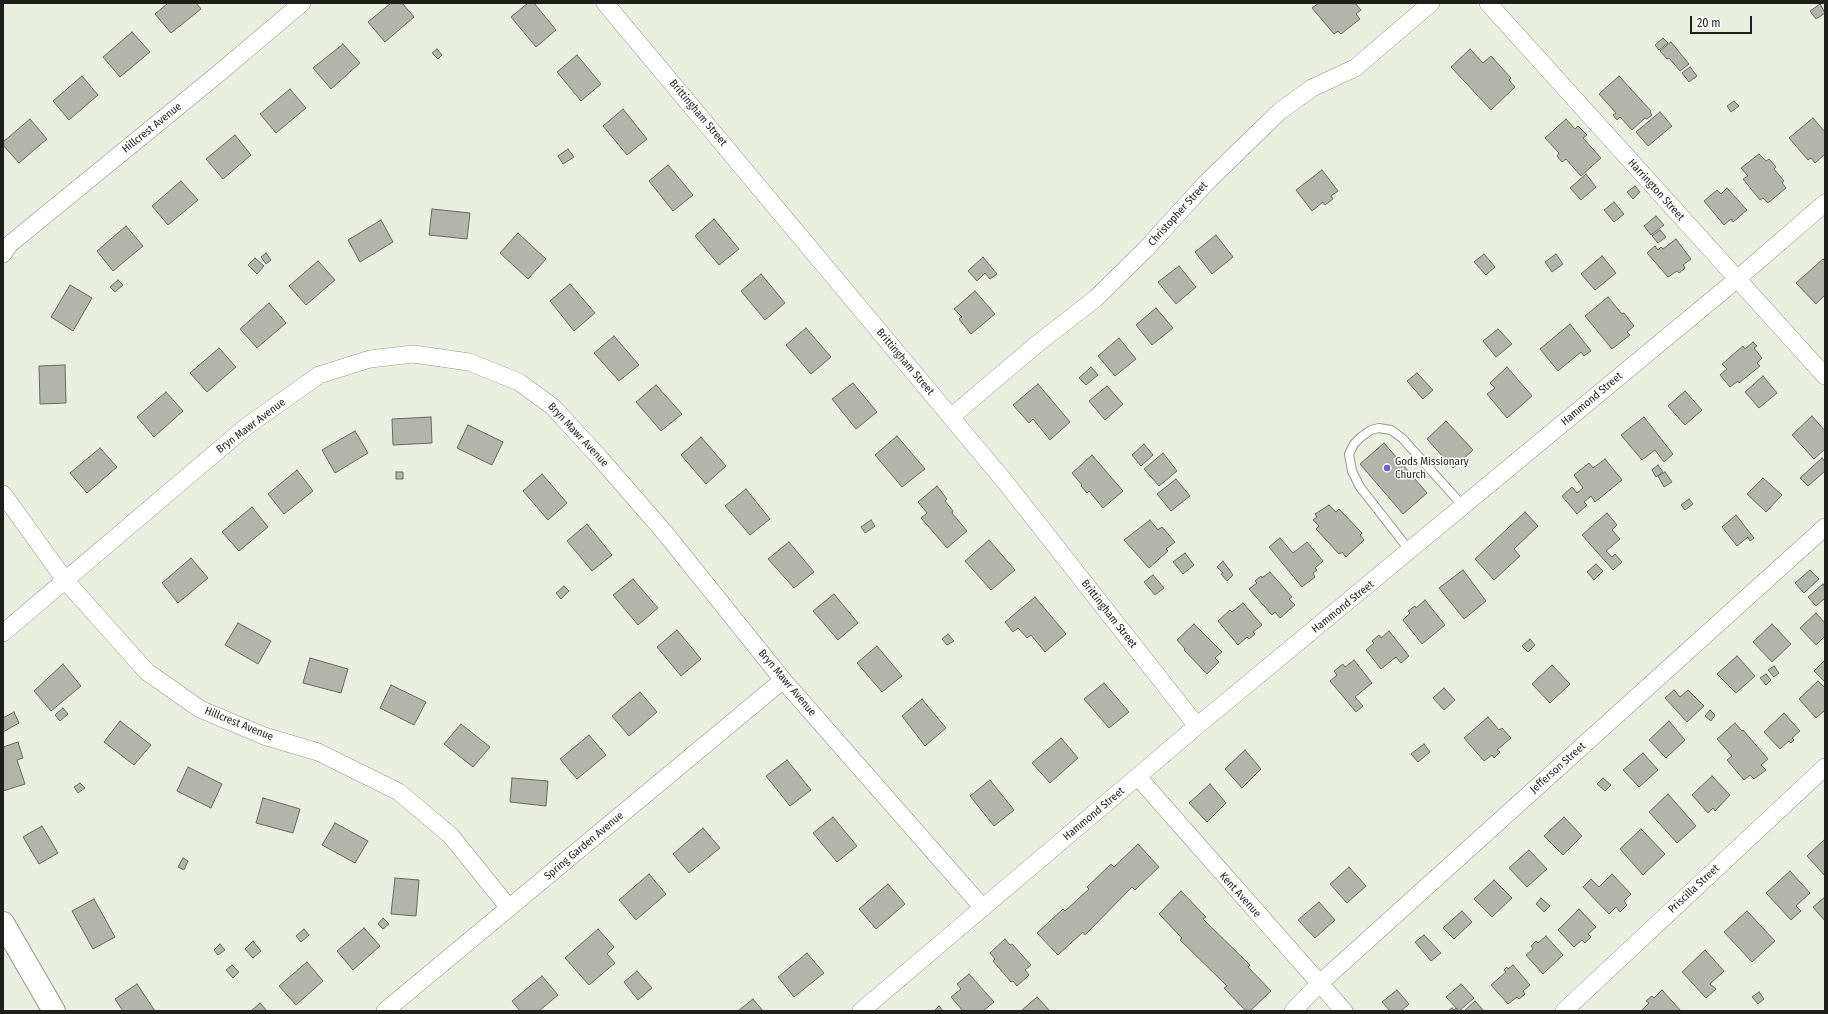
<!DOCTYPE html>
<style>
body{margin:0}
#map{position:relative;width:1828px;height:1014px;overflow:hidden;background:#ebefe0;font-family:"Fira Sans Condensed",sans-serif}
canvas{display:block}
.frame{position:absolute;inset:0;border:4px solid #1e1f1a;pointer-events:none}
.scale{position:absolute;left:1690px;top:16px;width:62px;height:18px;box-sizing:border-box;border:2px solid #1e1f1a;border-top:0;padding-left:5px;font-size:12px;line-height:14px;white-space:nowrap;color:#1e1f1a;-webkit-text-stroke:3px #fff;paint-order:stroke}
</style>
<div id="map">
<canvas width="1828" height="1014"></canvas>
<div class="frame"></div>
<div class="scale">20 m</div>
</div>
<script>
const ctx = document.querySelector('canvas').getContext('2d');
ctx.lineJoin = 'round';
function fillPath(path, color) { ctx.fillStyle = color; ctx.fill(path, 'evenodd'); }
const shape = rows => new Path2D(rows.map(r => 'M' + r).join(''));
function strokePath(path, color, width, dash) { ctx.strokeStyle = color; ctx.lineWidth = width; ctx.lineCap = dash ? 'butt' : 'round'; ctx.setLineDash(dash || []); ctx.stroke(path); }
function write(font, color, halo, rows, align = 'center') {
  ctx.font = font + ' "Fira Sans Condensed",sans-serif'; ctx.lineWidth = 3; ctx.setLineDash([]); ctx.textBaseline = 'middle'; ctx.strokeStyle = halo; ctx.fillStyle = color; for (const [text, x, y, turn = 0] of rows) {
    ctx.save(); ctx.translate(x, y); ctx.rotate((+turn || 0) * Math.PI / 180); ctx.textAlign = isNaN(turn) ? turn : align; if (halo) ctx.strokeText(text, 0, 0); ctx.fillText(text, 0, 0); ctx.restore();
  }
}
const building = shape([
 [168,3,196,3,201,9,171,33,155,14,168,3],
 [391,3,402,3,414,17,385,42,368,22,391,3],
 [528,3,534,3,556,30,536,47,511,17,528,3],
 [1319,3,1355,3,1361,10,1356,14,1360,19,1341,34,1338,31,1334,34,1312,8,1319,3],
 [1820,4,1825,13,1816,19,1810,11,1820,4],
 [132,32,150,52,120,77,103,57,132,32],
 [1663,38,1668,43,1659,50,1655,45,1663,38],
 [1671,42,1689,64,1680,71,1669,58,1667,59,1660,51,1671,42],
 [343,44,360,63,331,89,313,68,343,44],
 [437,49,442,55,438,59,432,53,437,49],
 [1470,49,1483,63,1491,56,1511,78,1509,80,1515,87,1491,110,1451,67,1470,49],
 [577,55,601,84,581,101,557,72,577,55],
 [1690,67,1697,76,1689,82,1682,73,1690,67],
 [82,76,98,95,69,120,53,101,82,76],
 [1619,76,1651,111,1650,112,1652,115,1647,119,1645,118,1632,130,1620,117,1617,120,1613,115,1616,113,1599,94,1619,76],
 [290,89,306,108,276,133,260,114,290,89],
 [1734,101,1739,106,1731,112,1727,106,1734,101],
 [623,109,647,139,627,155,603,126,623,109],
 [1660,112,1672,126,1648,146,1636,132,1660,112],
 [1813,118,1825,132,1825,154,1815,163,1811,158,1808,160,1789,138,1813,118],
 [30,119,47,139,19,163,3,145,3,142,30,119],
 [1566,119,1575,129,1578,126,1587,135,1583,138,1601,158,1581,176,1566,159,1562,162,1557,156,1559,153,1545,138,1566,119],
 [235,135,251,155,223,179,206,159,235,135],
 [568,149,574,157,563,164,558,156,568,149],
 [1759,154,1766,161,1769,159,1776,167,1774,169,1784,181,1782,183,1786,188,1768,203,1763,198,1760,200,1743,179,1748,176,1741,168,1759,154],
 [668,165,693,195,673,211,649,181,668,165],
 [1322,170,1338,191,1331,196,1333,199,1325,205,1323,202,1312,211,1296,190,1322,170],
 [1586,174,1596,187,1581,200,1570,188,1586,174],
 [181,181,198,200,168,225,152,206,181,181],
 [1635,186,1640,192,1633,199,1627,192,1635,186],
 [1727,188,1747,210,1733,222,1731,219,1724,225,1704,201,1717,190,1721,194,1727,188],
 [1614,202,1624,214,1614,222,1604,210,1614,202],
 [432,209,470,213,467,239,429,235,432,209],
 [1656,216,1664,225,1651,235,1644,226,1656,216],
 [714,219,739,249,719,265,695,236,714,219],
 [381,220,393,242,360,262,348,240,381,220],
 [126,226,143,246,113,271,97,251,126,226],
 [1660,230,1666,237,1658,243,1652,236,1660,230],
 [518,233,546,259,528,279,500,253,518,233],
 [1216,235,1233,257,1212,274,1195,252,1216,235],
 [1676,239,1691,259,1683,265,1685,268,1679,273,1677,271,1668,277,1647,253,1655,246,1658,250,1661,247,1663,249,1676,239],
 [266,253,271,260,266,264,261,257,266,253],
 [1484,254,1495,267,1486,275,1474,262,1484,254],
 [1556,254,1563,264,1552,272,1545,262,1556,254],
 [1602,256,1616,273,1595,290,1581,274,1602,256],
 [983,257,997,274,990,279,985,273,977,281,968,271,983,257],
 [255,258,264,266,257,274,248,265,255,258],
 [1823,259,1825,261,1825,297,1824,296,1816,304,1796,283,1823,259],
 [318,261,335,280,306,305,289,286,318,261],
 [1179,266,1196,287,1176,304,1158,282,1179,266],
 [761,274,785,303,765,320,741,291,761,274],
 [118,280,123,285,115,292,110,287,118,280],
 [570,284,595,313,574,331,550,301,570,284],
 [70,285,92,298,73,331,51,317,70,285],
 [975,291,995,314,971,334,959,319,962,317,954,309,975,291],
 [1608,297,1622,314,1624,313,1634,326,1627,332,1630,335,1612,349,1585,316,1608,297],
 [269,303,286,323,257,348,240,329,269,303],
 [1156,308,1173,328,1152,345,1136,325,1156,308],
 [1570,324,1591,351,1584,356,1581,352,1558,371,1540,349,1570,324],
 [806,328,831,357,811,374,786,345,806,328],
 [1498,329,1512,344,1496,357,1483,341,1498,329],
 [614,336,639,365,619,381,594,353,614,336],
 [1119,338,1136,359,1115,376,1098,356,1119,338],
 [1753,342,1757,346,1754,348,1762,358,1757,363,1760,366,1739,383,1738,381,1730,387,1720,375,1727,369,1722,364,1743,346,1745,349,1753,342],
 [219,348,236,367,207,392,190,373,219,348],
 [65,365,66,403,40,404,39,366,65,365],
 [1091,367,1098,375,1086,385,1079,378,1091,367],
 [1507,367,1532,396,1507,418,1487,394,1495,388,1490,383,1507,367],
 [1417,373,1433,390,1423,399,1407,381,1417,373],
 [1763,376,1777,393,1759,408,1745,392,1763,376],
 [853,383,877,412,856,429,832,399,853,383],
 [1038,384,1070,422,1050,440,1033,419,1029,423,1013,405,1038,384],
 [656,385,682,414,661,431,636,402,656,385],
 [1107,386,1123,404,1105,420,1089,401,1107,386],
 [1685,391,1702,410,1685,425,1668,406,1685,391],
 [166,392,183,411,154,437,137,417,166,392],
 [1812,416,1825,431,1825,449,1814,459,1792,435,1812,416],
 [431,417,432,443,393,445,392,419,431,417],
 [1644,417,1673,454,1664,462,1655,450,1642,460,1621,435,1644,417],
 [1446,421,1473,450,1453,468,1427,439,1446,421],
 [468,425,503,442,492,465,457,448,468,425],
 [355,431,368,453,335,473,322,450,355,431],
 [897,436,925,469,902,487,875,455,897,436],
 [701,437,726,466,706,484,681,455,701,437],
 [1384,443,1427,493,1403,514,1360,464,1384,443],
 [1144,444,1153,455,1141,466,1132,455,1144,444],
 [100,448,117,467,87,493,70,473,100,448],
 [1163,453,1177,471,1159,486,1144,469,1163,453],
 [1092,455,1123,491,1103,508,1089,491,1087,493,1081,486,1082,485,1072,473,1092,455],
 [1822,458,1825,462,1825,471,1808,486,1800,478,1822,458],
 [1605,459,1622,480,1595,502,1591,496,1584,502,1587,505,1577,514,1562,496,1572,487,1577,493,1583,488,1574,475,1589,463,1593,468,1605,459],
 [1658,465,1663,472,1656,477,1652,470,1658,465],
 [297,470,313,491,284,514,268,494,297,470],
 [396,472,403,472,403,479,396,479,396,472],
 [1665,472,1672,482,1664,487,1658,476,1665,472],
 [542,474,567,503,548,520,523,491,542,474],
 [1763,478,1782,495,1766,512,1747,494,1763,478],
 [1176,479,1190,496,1171,511,1157,494,1176,479],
 [937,486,947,499,945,501,953,511,952,513,967,531,947,548,921,518,927,513,918,502,937,486],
 [746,489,770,519,750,535,725,506,746,489],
 [1689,499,1693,504,1685,510,1681,505,1689,499],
 [1329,505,1336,512,1339,509,1362,533,1360,535,1364,540,1346,557,1342,552,1339,554,1316,529,1319,526,1313,520,1317,517,1315,514,1329,505],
 [252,507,268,527,239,551,222,532,252,507],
 [1525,512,1538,526,1514,549,1520,556,1494,580,1475,559,1525,512],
 [1607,513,1617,525,1612,530,1620,539,1606,551,1612,557,1615,554,1622,562,1613,570,1582,535,1607,513],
 [1736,515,1754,538,1750,541,1748,537,1737,546,1722,527,1736,515],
 [871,520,875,526,865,533,861,527,871,520],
 [1150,520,1158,530,1162,527,1175,542,1166,549,1168,551,1149,568,1124,540,1150,520],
 [587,524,612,555,592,571,567,541,587,524],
 [1280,538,1293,553,1307,542,1323,561,1315,568,1317,570,1313,573,1315,577,1302,587,1269,547,1280,538],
 [989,540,1015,570,991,590,965,561,989,540],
 [789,542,814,572,794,588,768,559,789,542],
 [1185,553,1194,565,1183,574,1173,562,1185,553],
 [191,558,208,578,178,603,162,583,191,558],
 [1223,561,1233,575,1227,581,1221,574,1223,573,1217,567,1223,561],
 [1596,564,1603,571,1594,580,1587,572,1596,564],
 [1463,570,1486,601,1464,619,1439,588,1463,570],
 [1810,570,1819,579,1804,593,1795,583,1810,570],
 [1270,572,1292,597,1289,599,1295,605,1280,618,1275,612,1272,615,1249,589,1257,583,1255,581,1261,576,1262,578,1270,572],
 [1153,575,1164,588,1155,595,1144,582,1153,575],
 [633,579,658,608,638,625,613,595,633,579],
 [1823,584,1825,587,1825,598,1816,606,1808,597,1823,584],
 [564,586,569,591,561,599,556,593,564,586],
 [834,594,858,623,838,640,813,611,834,594],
 [1035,597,1066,634,1045,652,1031,635,1027,638,1018,628,1013,632,1005,622,1035,597],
 [1425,600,1445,625,1422,644,1403,620,1410,613,1408,611,1415,606,1416,608,1425,600],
 [1243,603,1262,625,1253,632,1255,634,1249,639,1247,637,1238,645,1218,621,1230,610,1232,612,1243,603],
 [1816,613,1825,623,1825,636,1816,645,1800,628,1816,613],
 [238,623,271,641,258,664,225,645,238,623],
 [1194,624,1222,652,1215,658,1219,662,1207,674,1184,650,1185,649,1177,640,1194,624],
 [1772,624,1791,644,1772,662,1753,642,1772,624],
 [677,630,701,659,681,676,657,647,677,630],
 [1389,631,1409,656,1401,663,1396,657,1381,669,1366,650,1374,643,1372,641,1379,635,1381,638,1389,631],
 [948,634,954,641,947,645,942,639,948,634],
 [1530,639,1535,645,1528,652,1522,646,1530,639],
 [877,646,902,676,882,692,857,663,877,646],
 [1737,656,1755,676,1736,693,1717,674,1737,656],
 [310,658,348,669,341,693,303,683,310,658],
 [1354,660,1372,683,1355,697,1363,706,1356,712,1330,681,1337,675,1334,671,1343,664,1345,667,1354,660],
 [1825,660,1825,682,1814,671,1825,660],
 [63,664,81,686,51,711,34,691,63,664],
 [1552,665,1570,684,1550,703,1532,684,1552,665],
 [1774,666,1779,673,1774,677,1768,670,1774,666],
 [1766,674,1771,680,1766,685,1760,678,1766,674],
 [1818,681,1825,688,1825,712,1824,711,1816,718,1799,699,1818,681],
 [1104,683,1129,712,1109,728,1084,699,1104,683],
 [391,685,426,702,414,725,380,708,391,685],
 [1444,688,1455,700,1444,710,1433,698,1444,688],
 [1674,690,1680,697,1688,690,1704,706,1687,722,1665,698,1674,690],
 [640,692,657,712,629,736,612,716,640,692],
 [922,699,946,728,925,746,902,716,922,699],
 [63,708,68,714,60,721,55,715,63,708],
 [1710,710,1715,715,1711,721,1705,716,1710,710],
 [14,712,19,723,3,732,3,718,14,712],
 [1784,713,1800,731,1792,738,1794,740,1791,743,1789,741,1780,749,1764,732,1784,713],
 [1488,717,1499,730,1502,728,1511,738,1497,750,1500,752,1494,758,1492,755,1484,761,1464,738,1488,717],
 [120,721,151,745,134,765,104,742,120,721],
 [1669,721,1685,740,1666,758,1649,740,1669,721],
 [1735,723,1742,731,1743,730,1768,759,1761,765,1766,770,1754,779,1750,775,1744,780,1727,760,1732,756,1717,739,1735,723],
 [461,724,490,747,473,767,444,744,461,724],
 [589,735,606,755,577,779,560,759,589,735],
 [1061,738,1078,758,1050,783,1032,763,1061,738],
 [18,742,23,758,17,760,25,784,3,791,3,747,18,742],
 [1424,744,1430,752,1418,762,1411,754,1424,744],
 [1245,750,1261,769,1242,788,1225,769,1245,750],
 [1643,753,1658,770,1639,787,1623,770,1643,753],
 [787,760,811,790,790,806,766,776,787,760],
 [188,767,222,784,211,808,177,791,188,767],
 [1712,776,1730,795,1715,811,1713,808,1708,813,1692,795,1712,776],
 [512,778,548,781,546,806,510,802,512,778],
 [1603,778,1611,785,1605,791,1597,784,1603,778],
 [990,780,1014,810,994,826,970,796,990,780],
 [80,783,85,788,78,793,74,787,80,783],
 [1210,784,1226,803,1207,822,1189,803,1210,784],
 [1668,794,1696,826,1677,843,1649,812,1668,794],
 [263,798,300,809,293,833,256,823,263,798],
 [833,817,857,846,837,862,813,833,833,817],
 [1564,817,1582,836,1563,855,1544,836,1564,817],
 [335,823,368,841,355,863,322,845,335,823],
 [42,826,58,853,39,864,23,837,42,826],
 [703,828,720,848,689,873,673,854,703,828],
 [1641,829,1665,854,1643,875,1620,849,1641,829],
 [1825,839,1825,876,1807,856,1825,839],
 [1138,844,1159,867,1135,890,1132,887,1085,935,1083,932,1058,955,1037,933,1063,909,1065,911,1089,889,1087,887,1111,864,1114,867,1138,844],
 [1529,850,1547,869,1527,887,1509,868,1529,850],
 [183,858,188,861,184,870,178,867,183,858],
 [1349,867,1366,886,1347,903,1330,884,1349,867],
 [1790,871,1810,893,1796,906,1801,911,1791,920,1766,893,1790,871],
 [649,874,666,894,636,920,619,900,649,874],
 [1612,874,1631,894,1624,901,1627,905,1620,912,1616,907,1609,914,1583,887,1591,879,1599,887,1612,874],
 [395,878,419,880,416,916,391,914,395,878],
 [1494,880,1512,898,1492,917,1474,899,1494,880],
 [888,884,905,904,876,929,859,909,888,884],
 [1181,891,1206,917,1203,919,1250,965,1248,967,1271,991,1250,1011,1246,1011,1224,988,1227,986,1180,940,1182,938,1159,914,1181,891],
 [1825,897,1825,921,1813,907,1825,897],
 [1541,898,1550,906,1544,912,1536,904,1541,898],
 [94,899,115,937,93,949,72,911,94,899],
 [1319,902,1335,920,1315,938,1298,920,1319,902],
 [1579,909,1596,927,1588,934,1591,937,1585,943,1582,940,1574,947,1558,930,1579,909],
 [1462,911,1472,922,1454,939,1443,928,1462,911],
 [1747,911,1775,941,1752,962,1724,932,1747,911],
 [383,918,389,924,383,929,378,924,383,918],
 [364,928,380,946,353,970,337,951,364,928],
 [304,929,309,935,301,942,296,936,304,929],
 [598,929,614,947,607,954,615,963,589,985,565,958,598,929],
 [1424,935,1441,953,1431,961,1415,942,1424,935],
 [1546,936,1563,955,1543,974,1526,955,1533,949,1531,946,1536,941,1538,943,1546,936],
 [1005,939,1010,945,1012,944,1031,965,1025,970,1029,975,1017,986,1013,981,1011,982,993,961,995,959,990,953,1005,939],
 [253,941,261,951,253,958,245,949,253,941],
 [220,944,225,950,218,955,214,950,220,944],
 [1705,950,1724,971,1710,984,1716,989,1706,998,1682,972,1705,950],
 [807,953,824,973,794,997,778,977,807,953],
 [307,962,323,981,296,1005,279,986,307,962],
 [232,965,239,972,233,978,226,970,232,965],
 [1513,965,1530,985,1523,991,1525,994,1519,999,1517,997,1508,1004,1491,985,1506,972,1504,970,1507,967,1508,969,1513,965],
 [637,971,652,988,638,1000,624,982,637,971],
 [969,974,994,1002,983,1011,963,1011,951,997,961,989,957,984,969,974],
 [542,976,558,995,539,1011,520,1011,512,1001,542,976],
 [137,984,155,1011,123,1011,115,999,137,984],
 [1461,984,1474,998,1459,1011,1446,997,1461,984],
 [1397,990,1409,1004,1401,1011,1390,1011,1382,1002,1397,990],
 [1662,990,1681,1011,1641,1011,1649,1003,1646,1001,1652,996,1654,998,1662,990],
 [1759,992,1764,999,1758,1004,1752,997,1759,992],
 [1037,997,1050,1011,1021,1011,1037,997],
 [753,999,763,1011,738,1011,753,999],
 [1475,1001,1484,1011,1464,1011,1475,1001],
 [260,1003,267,1011,251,1011,260,1003],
 [939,1006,943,1011,934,1011,939,1006],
 [1452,1008,1454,1010,1456,1008,1459,1011,1448,1011,1452,1008]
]);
fillPath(building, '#b2b5a8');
strokePath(building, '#676a5e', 1);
const lane = shape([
 [1410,551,1360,487,1352,471,1349,454,1354,444,1361,437,1371,430,1379,428,1391,430,1402,438,1463,506]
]);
const street = shape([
 [605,3,1006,483,1197,726],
 [1488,3,1825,376],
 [3,254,10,244,218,74,302,3],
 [951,417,1037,344,1095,299,1145,250,1205,184,1280,111,1312,88,1355,68,1431,3],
 [3,494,65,580,147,672,200,709,264,736,318,752,399,792,451,836,509,908],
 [3,633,247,426,319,375,370,359,413,354,469,362,519,382,553,407,599,457,665,533,783,680,983,908],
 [1138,777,1344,1011],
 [385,1011,783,680],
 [861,1011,1197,726,1736,280,1825,203],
 [1293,1011,1320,983,1825,527],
 [1564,1011,1825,767]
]);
const secondary = shape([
 [3,923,54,1011]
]);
strokePath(lane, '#939689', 10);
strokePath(street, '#939689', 18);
strokePath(secondary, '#939689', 24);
strokePath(lane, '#fff', 8);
strokePath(street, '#fff', 17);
strokePath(secondary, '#fff', 22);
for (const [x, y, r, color] of [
 [1387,468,4,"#685fd8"]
]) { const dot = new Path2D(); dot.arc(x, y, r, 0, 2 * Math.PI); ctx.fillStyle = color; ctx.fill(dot); strokePath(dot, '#fff', 1.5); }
write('11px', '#1e1f1a', '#fff', [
 ["Brittingham Street",698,113,50],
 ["Hillcrest Avenue",152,128,-39],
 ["Harrington Street",1656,190,48],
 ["Christopher Street",1178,214,-48],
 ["Brittingham Street",905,362,50],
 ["Hammond Street",1592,399,-40],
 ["Bryn Mawr Avenue",251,426,-37],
 ["Bryn Mawr Avenue",578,435,47],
 ["Hammond Street",1343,607,-39],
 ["Brittingham Street",1109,614,52],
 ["Bryn Mawr Avenue",787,683,50],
 ["Hillcrest Avenue",239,724,22],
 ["Jefferson Street",1558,768,-42],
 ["Hammond Street",1094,814,-40],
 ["Spring Garden Avenue",584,846,-40],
 ["Priscilla Street",1694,889,-43],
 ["Kent Avenue",1240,895,48]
]);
write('11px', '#1e1f1a', '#fff', [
 ["Gods Missionary",1395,462],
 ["Church",1395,475]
], 'left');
</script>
